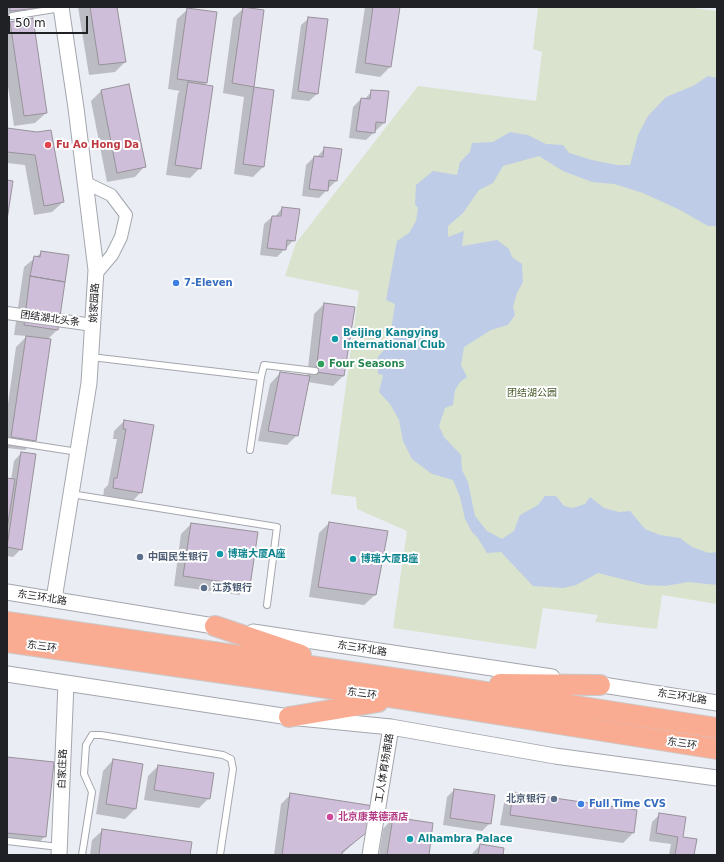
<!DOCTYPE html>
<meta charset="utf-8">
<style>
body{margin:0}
#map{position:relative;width:724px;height:862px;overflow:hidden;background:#ebedf5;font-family:"DejaVu Sans",sans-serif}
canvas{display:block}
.frame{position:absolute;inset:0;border:8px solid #202124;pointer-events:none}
.scale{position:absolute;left:8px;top:16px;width:80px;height:18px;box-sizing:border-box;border:2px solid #202124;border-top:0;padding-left:5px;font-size:12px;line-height:14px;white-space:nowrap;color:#202124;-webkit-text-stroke:3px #fff;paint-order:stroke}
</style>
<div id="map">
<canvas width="724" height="862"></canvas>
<div class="frame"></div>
<div class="scale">50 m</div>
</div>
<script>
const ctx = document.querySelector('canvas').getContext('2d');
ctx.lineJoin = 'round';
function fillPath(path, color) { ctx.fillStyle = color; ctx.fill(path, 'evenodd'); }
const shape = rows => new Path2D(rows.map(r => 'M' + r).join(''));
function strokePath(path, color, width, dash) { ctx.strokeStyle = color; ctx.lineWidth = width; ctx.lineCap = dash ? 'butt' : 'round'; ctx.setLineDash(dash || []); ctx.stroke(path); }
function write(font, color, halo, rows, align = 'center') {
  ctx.font = font + ' "DejaVu Sans","Noto Sans SC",sans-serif'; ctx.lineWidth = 4; ctx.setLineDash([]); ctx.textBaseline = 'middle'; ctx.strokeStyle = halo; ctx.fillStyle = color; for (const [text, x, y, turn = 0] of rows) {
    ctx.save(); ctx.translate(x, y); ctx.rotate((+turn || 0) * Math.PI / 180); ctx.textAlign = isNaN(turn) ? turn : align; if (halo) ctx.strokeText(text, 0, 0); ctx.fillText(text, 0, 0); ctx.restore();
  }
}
fillPath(shape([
 [538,7,685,7,717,11,717,604,662,595,657,629,595,622,598,615,543,608,536,649,393,628,407,531,357,509,356,497,331,494,359,291,285,276,296,243,418,86,536,101,542,52,533,49]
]), '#dae3cd');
fillPath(shape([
 [708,76,717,78,717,226,708,226,680,210,643,193,614,184,592,182,563,171,539,156,503,166,493,183,479,190,463,213,448,226,448,237,464,231,462,246,497,240,509,249,512,257,522,264,523,282,517,293,513,307,515,315,508,325,491,330,464,347,461,365,467,377,460,382,455,390,453,405,445,408,439,426,444,437,461,455,462,470,468,482,475,516,487,531,502,539,514,531,520,515,538,505,545,496,556,496,564,506,573,508,585,504,590,497,604,508,619,512,630,511,645,529,660,535,680,538,692,547,709,553,717,552,717,585,688,582,665,586,646,585,598,573,576,585,563,588,533,586,501,552,487,553,477,537,472,532,465,519,460,497,453,480,432,474,412,459,403,441,399,420,390,404,379,392,383,375,378,374,378,357,389,344,395,304,386,300,397,241,409,233,416,221,418,208,415,204,416,185,433,171,457,175,460,162,470,152,472,143,493,142,510,132,528,135,546,144,563,145,569,153,592,160,617,165,630,165,638,135,648,116,666,97,693,86]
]), '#becce8');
fillPath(shape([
 [7,7,39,7,28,18,7,20],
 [78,7,116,7,125,62,115,72,89,75],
 [365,7,399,7,390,67,380,77,355,73],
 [244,8,263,11,253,88,273,91,263,167,253,177,234,174,244,97,223,93,233,18],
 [188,9,206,83,204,85,200,168,190,178,166,175,178,93,180,91,168,89,177,19],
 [309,18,317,94,309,101,291,99,301,25],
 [10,23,46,113,35,123,14,126,7,80,7,26],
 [101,91,145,166,135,177,107,182,91,101],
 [372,91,388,92,384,123,366,140,349,138,353,107,361,99,364,100],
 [7,129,37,133,63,202,52,212,34,215,25,165,7,163],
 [325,148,336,181,319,198,302,196,306,165,314,157,317,157],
 [282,208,294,240,277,257,260,255,264,224,272,217,275,217],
 [42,252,58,329,47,340,35,440,25,450,7,448,7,411,16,347,27,336,14,335,24,267],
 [324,304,353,308,343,376,333,386,308,382,297,435,287,445,258,441,270,384,280,373,307,377,314,314],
 [124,421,153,425,141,492,131,503,103,498,104,489,108,485,117,439,113,439,114,431],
 [21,453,21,549,13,557,7,556,7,479,11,480,14,461],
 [329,523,375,595,364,605,309,597,319,533],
 [191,524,249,585,239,595,174,586,181,534],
 [7,758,45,836,35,847,7,844],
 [113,760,135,809,125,819,96,814,103,771],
 [158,766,209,798,199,808,144,800,148,776],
 [454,790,490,823,482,831,443,825,447,797],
 [514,793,633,833,623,843,500,825,504,803],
 [291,794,370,828,341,855,274,855,281,804],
 [660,814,682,838,693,855,669,855,671,844,649,841,652,822],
 [393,818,428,855,379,855,383,829],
 [103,830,189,855,90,855,92,840],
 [480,845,502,855,471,855]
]), '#0003');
const building = shape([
 [10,7,40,7,40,8,10,11,10,7],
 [90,7,117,7,126,62,99,65,90,7],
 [243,7,264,10,254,87,232,83,243,7],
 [373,7,400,7,391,67,365,63,373,7],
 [187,8,217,12,207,83,177,79,187,8],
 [308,17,328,19,318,94,298,91,308,17],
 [33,18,47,113,24,116,10,22,33,18],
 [188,82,213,86,201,169,175,165,188,82],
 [129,84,146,167,117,173,101,90,129,84],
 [254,87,274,90,264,167,243,164,254,87],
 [371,90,389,91,385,123,376,122,375,133,356,131,361,98,370,99,371,90],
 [7,128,37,132,51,130,64,202,44,206,35,155,7,152,7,128],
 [324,147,342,149,337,181,329,180,328,191,309,189,314,156,323,157,324,147],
 [7,180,13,181,7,220,7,180],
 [282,207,300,209,295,241,287,240,286,250,267,248,272,216,281,216,282,207],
 [41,251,69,255,65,282,30,276,34,256,40,257,41,251],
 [30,276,65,282,58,330,24,325,30,276],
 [324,303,355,307,344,376,316,372,324,303],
 [26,336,51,339,36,441,11,437,26,336],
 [280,372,310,376,298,436,268,431,280,372],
 [124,420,154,425,142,493,113,488,114,478,117,478,126,429,123,429,124,420],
 [21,452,36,454,22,550,7,547,21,452],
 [7,478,15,479,7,529,7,478],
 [329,522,388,531,376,595,318,587,329,522],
 [191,523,258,532,250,586,183,576,191,523],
 [7,757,54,762,46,837,7,833,7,757],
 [113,759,143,764,136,809,106,804,113,759],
 [158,765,214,773,210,799,154,790,158,765],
 [454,789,495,795,491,824,450,818,454,789],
 [513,792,637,810,634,833,510,815,513,792],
 [290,793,374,806,371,829,342,852,342,855,282,855,290,793],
 [659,813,686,817,683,837,697,839,694,855,675,855,678,837,656,833,659,813],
 [393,817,433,823,429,855,387,855,393,817],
 [102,829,192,842,190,855,99,855,102,829],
 [480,844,504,848,503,855,478,855,480,844]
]);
fillPath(building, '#cfbed9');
strokePath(building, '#979299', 1);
const service = shape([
 [12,16,61,8],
 [91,357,261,377,250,450],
 [261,377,264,365,315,371],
 [7,441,78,452],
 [71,494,277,527,267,605],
 [7,841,59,847],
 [82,855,92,792,84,774,86,745,92,735,101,735,223,755,231,759,233,769,220,855]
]);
const minor = shape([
 [86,183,111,195,126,215,121,237,112,255,96,274],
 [7,313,93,325]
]);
const tertiary = shape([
 [7,592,226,628],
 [54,599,89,383,96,270,76,108,61,7],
 [253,632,552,677],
 [7,674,289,717,391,727,555,756,717,778],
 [590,683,717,703],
 [59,855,66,683],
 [370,855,391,727]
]);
const trunk = shape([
 [7,622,434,684,717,728],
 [215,626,301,655],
 [7,642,396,698,717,749],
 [500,684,600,685],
 [289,717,378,702]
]);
strokePath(service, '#a4a6ad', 8);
strokePath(minor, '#a4a6ad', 14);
strokePath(tertiary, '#a4a6ad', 17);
strokePath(trunk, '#c9caca', 22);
strokePath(service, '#fff', 6);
strokePath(minor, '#fff', 12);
strokePath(tertiary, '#fff', 15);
strokePath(trunk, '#faac93', 20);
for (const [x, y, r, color] of [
 [48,145,4,"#e0444e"],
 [176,283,4,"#3f7fe0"],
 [335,339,4,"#0f9aa8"],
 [321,364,4,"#2e9e5b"],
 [220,554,4,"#0f9aa8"],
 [140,557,4,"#5c6f8a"],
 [353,559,4,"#0f9aa8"],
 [204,588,4,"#5c6f8a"],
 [554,799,4,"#5c6f8a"],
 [581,804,4,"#3f7fe0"],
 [330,817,4,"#d1479c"],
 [410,839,4,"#0f9aa8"]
]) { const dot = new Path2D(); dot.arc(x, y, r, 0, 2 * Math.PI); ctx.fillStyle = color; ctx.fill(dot); strokePath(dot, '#fff', 1.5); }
write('bold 10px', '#be3a42', '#fff', [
 ["Fu Ao Hong Da",56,145]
], 'left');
write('bold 10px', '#366cbe', '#fff', [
 ["7-Eleven",184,283],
 ["Full Time CVS",589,804]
], 'left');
write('10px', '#202124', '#fff', [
 ["姚家园路",95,303,-87],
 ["团结湖北头条",50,319,8],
 ["东三环北路",42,598,9],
 ["东三环",42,647,8],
 ["东三环北路",362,649,9],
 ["东三环",362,694,8],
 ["东三环北路",682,697,9],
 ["东三环",682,744,9],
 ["工人体育场南路",385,768,-81],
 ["白家庄路",63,769,-88]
]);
write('bold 10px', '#0d838f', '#fff', [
 ["Beijing Kangying",343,333],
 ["International Club",343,345],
 ["博瑞大厦A座",228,554],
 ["博瑞大厦B座",361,559],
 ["Alhambra Palace",418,839]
], 'left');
write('bold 10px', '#27864d', '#fff', [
 ["Four Seasons",329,364]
], 'left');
write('10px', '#4a5a2c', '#fff', [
 ["团结湖公园",532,393]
]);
write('bold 10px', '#4e5e75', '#fff', [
 ["中国民生银行",148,557],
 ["江苏银行",212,588],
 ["北京银行",546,799,"right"]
], 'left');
write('bold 10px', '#b23c85', '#fff', [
 ["北京康莱德酒店",338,817]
], 'left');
</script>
